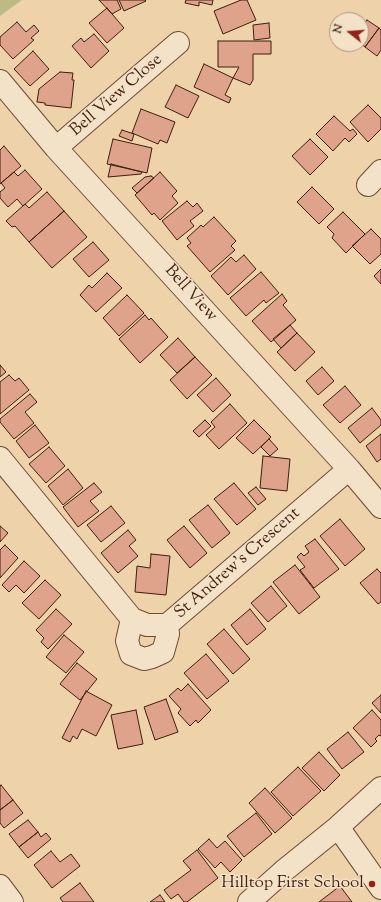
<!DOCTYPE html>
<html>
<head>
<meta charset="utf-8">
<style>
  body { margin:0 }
  #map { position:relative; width:381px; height:902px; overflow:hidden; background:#eed2aa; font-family:"Sorts Mill Goudy",serif }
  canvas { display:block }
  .north { position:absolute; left:329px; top:12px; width:40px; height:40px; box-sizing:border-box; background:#f4e2c8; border:1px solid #ac947d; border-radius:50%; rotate:287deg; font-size:11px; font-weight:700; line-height:16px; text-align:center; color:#3f1f0d }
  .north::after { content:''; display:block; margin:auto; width:14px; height:18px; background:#8f2418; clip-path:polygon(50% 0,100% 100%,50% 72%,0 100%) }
</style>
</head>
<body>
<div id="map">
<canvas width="381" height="902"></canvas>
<div class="north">N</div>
</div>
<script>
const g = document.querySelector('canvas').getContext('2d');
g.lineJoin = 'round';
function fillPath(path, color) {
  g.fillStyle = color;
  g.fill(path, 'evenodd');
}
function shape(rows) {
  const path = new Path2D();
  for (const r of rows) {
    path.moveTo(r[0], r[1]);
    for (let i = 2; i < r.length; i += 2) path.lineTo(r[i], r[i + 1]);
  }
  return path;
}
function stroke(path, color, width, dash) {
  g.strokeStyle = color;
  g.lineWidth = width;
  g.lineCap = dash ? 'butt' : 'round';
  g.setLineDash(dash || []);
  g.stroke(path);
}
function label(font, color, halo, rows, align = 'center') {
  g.font = font + ' "Sorts Mill Goudy",serif';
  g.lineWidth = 3;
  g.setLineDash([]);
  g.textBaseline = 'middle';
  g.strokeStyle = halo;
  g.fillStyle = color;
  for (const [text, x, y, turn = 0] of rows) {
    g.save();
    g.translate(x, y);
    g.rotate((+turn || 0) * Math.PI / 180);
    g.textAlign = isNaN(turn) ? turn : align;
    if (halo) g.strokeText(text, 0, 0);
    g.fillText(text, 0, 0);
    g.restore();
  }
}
const green = shape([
  [0,0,22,0,0,16]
]);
const building = shape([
  [99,0,117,0,121,9,112,14,99,0],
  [119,0,145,0,146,1,124,11,119,0],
  [186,0,213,0,212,5,199,2,199,6,185,3,186,0],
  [241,0,247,0,256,20,223,34,214,11,241,0],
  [107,8,124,28,107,43,89,23,107,8],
  [367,20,379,28,365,47,361,44,361,28,367,20],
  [17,22,26,32,34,25,39,31,31,38,34,40,13,59,0,45,0,37,17,22],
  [269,23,270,38,254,40,253,25,269,23],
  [379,28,381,30,381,50,377,56,365,47,379,28],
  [94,34,109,51,91,68,72,46,81,38,84,42,94,34],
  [218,41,271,41,271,54,253,54,253,80,250,85,233,78,239,67,218,67,218,41],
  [33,51,49,69,30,86,14,69,33,51],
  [204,64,233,78,225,95,231,98,229,103,194,87,204,64],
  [60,72,73,73,72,80,74,80,71,108,45,105,45,103,37,102,39,89,60,72],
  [176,85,199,96,188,118,165,107,176,85],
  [368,105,381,118,381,129,368,142,350,122,368,105],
  [141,109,175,122,167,143,160,140,158,144,132,133,141,109],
  [334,116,350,131,353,129,357,134,349,142,345,138,333,151,316,134,334,116],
  [122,130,134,134,132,141,119,136,122,130],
  [113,139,152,148,147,173,107,164,113,139],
  [310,139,328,157,310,175,292,156,310,139],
  [4,146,21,166,0,184,0,150,4,146],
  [111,164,142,172,141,174,108,177,111,164],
  [25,170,42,189,23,206,17,199,8,207,0,198,0,192,5,188,1,183,14,172,18,176,25,170],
  [160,172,177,191,172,196,178,203,160,220,154,213,152,215,135,195,160,172],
  [151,176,154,178,137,193,132,188,145,177,151,176],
  [312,187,334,209,319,224,297,202,312,187],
  [47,192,64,211,29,242,15,226,12,227,6,221,25,204,29,208,47,192],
  [187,201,193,207,197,203,203,211,190,221,194,226,177,240,162,221,187,201],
  [64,211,87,237,52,268,29,242,64,211],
  [343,212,365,234,346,253,332,238,334,234,327,227,343,212],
  [214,217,236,241,231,246,235,250,210,272,187,246,191,243,187,238,201,225,203,227,214,217],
  [371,229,381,239,381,254,370,264,352,246,371,229],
  [93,242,109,260,89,277,73,259,93,242],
  [244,255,256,269,228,295,211,276,231,257,236,262,244,255],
  [381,269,381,284,374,276,381,269],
  [261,272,279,293,266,303,264,300,246,316,230,298,261,272],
  [107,273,122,288,96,312,80,295,89,285,92,288,107,273],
  [282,294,287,301,283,305,296,320,271,342,252,321,282,294],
  [127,295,144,313,119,336,103,318,127,295],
  [145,315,149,320,151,318,168,337,140,363,119,339,145,315],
  [290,325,297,333,281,348,273,339,290,325],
  [297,333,315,352,295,371,277,352,297,333],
  [178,338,195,357,177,373,160,355,178,338],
  [195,357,212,375,187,399,170,380,195,357],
  [0,365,6,372,0,377,0,365],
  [322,367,334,381,318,395,306,381,322,367],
  [9,375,15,381,19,378,29,390,0,414,0,382,9,375],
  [216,378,231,395,213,412,197,395,216,378],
  [345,386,361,405,340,423,323,405,345,386],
  [30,394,37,402,25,412,34,423,14,439,0,422,0,419,30,394],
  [230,404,247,423,219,449,206,435,215,427,211,422,230,404],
  [372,408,381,420,381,425,360,443,348,428,372,408],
  [205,420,211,426,199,437,193,431,205,420],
  [254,420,271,437,253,454,236,438,254,420],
  [35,425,49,443,29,458,16,441,35,425],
  [381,434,381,459,377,462,366,446,381,434],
  [269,439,278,449,270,456,261,447,269,439],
  [49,447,65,466,46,483,29,464,49,447],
  [263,456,290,459,287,491,260,488,263,456],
  [68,469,83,488,63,505,48,486,68,469],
  [94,483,102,492,90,501,99,511,78,527,63,507,94,483],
  [234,483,256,509,237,525,214,499,234,483],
  [256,487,266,499,258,505,248,493,256,487],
  [208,505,230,533,212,548,189,520,208,505],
  [111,506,125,523,101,542,87,525,111,506],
  [340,519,365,549,345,566,320,536,340,519],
  [0,526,8,533,0,542,0,526],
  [184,526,207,553,190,568,167,540,184,526],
  [128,530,136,540,129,546,138,556,118,573,101,553,128,530],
  [315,539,339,569,314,588,300,570,305,567,297,557,301,553,304,556,309,552,305,546,315,539],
  [5,545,18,558,0,578,0,550,5,545],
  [151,554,170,556,166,595,135,592,137,566,150,568,151,554],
  [24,561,40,576,24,593,16,585,9,592,2,585,24,561],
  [295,565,320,597,299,614,273,582,295,565],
  [377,569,381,573,381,602,378,604,360,583,377,569],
  [45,580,61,595,39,619,22,603,45,580],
  [271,586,287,606,268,622,251,603,271,586],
  [56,609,72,624,48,649,41,642,44,638,36,630,56,609],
  [250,609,266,629,247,645,231,625,250,609],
  [224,629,250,659,233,674,207,644,224,629],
  [64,635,84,652,66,673,46,657,64,635],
  [206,654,229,681,207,699,184,673,206,654],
  [77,663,97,679,80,700,60,684,77,663],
  [188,684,211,710,198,723,196,720,190,726,178,713,181,709,169,696,178,688,181,691,188,684],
  [86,691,112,705,96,736,82,729,77,739,73,736,70,742,62,738,86,691],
  [381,695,381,713,372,703,381,695],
  [166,699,178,732,155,740,144,707,166,699],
  [136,710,143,744,118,749,111,715,136,710],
  [372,710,381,720,381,736,379,735,375,739,377,741,371,747,353,728,372,710],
  [348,732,364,752,342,769,327,749,348,732],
  [319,752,340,775,324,791,302,768,319,752],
  [298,767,321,791,293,816,271,792,298,767],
  [1,785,13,800,0,810,0,786,1,785],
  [265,788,292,818,275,833,249,803,265,788],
  [13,800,23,813,4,828,0,823,0,810,13,800],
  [256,813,272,834,244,857,227,836,256,813],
  [28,820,38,832,19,847,9,834,28,820],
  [38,832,41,837,46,833,51,839,28,858,19,847,38,832],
  [209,839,217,848,225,841,242,860,230,872,221,862,215,868,198,849,209,839],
  [197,850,218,878,187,902,184,902,178,894,171,899,164,890,191,870,183,861,197,850],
  [51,851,60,862,71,854,80,866,52,888,34,865,51,851],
  [80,883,94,902,63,902,60,898,80,883],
  [340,886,352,902,319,902,340,886],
  [160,895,165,902,150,902,160,895]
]);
const minor = shape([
  [0,81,56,148,349,469,381,507],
  [56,148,178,43],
  [368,185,381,171],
  [0,458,132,619,147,625,167,625,349,469],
  [132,619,127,641,131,654,144,659,152,657,163,652,168,634,167,625],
  [338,827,381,888],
  [0,886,12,902],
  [249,902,286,869,338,827,381,788]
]);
const markers = [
  [372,884,4,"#8f2418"]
];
const streetNames = [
  ["Bell View Close",117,96,-41],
  ["Bell View",190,294,48],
  ["St Andrew's Crescent",238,564,-41]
];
const poiNames = [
  ["Hilltop First School",364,884]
];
fillPath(green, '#bcbb86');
fillPath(building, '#dfa28b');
stroke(building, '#3f1f0d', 1);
stroke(minor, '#6b4c34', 24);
stroke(minor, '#f4e2c8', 22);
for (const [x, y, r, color] of markers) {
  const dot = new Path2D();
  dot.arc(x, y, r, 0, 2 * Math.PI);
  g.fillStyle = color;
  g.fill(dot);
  stroke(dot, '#f4e2c8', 1.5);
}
label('17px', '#3f1f0d', '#f4e2c8', streetNames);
label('17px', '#3f1f0d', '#f4e2c8', poiNames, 'right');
</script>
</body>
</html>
